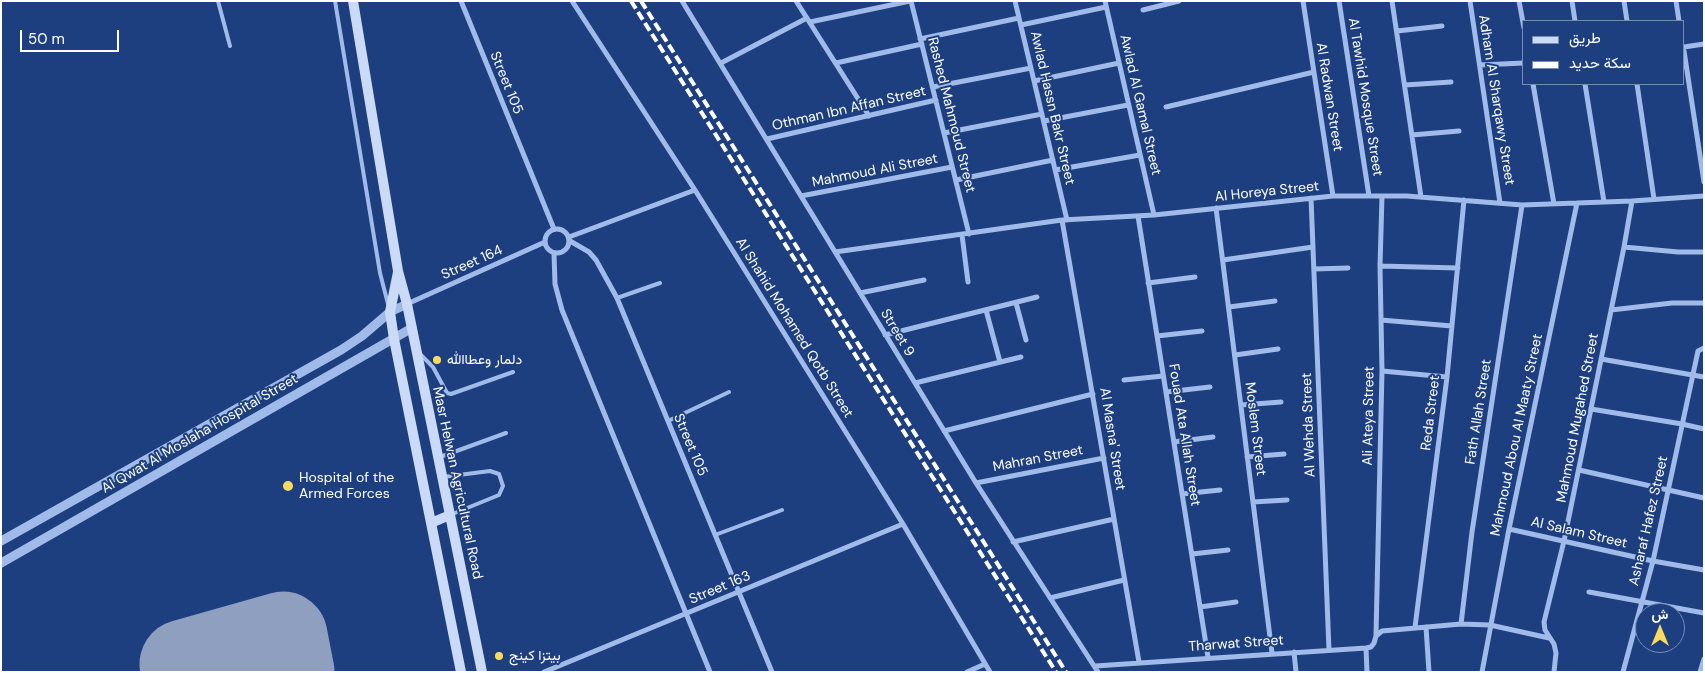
<!DOCTYPE html>
<html>
<head>
<meta charset="utf-8">
<style>
  body { margin:0 }
  #map { position:relative; width:1705px; height:673px; overflow:hidden; background:#1d3f80; font-family:"DM Sans",Vazirmatn,sans-serif }
  canvas { display:block }
  .frame { position:absolute; inset:0; border:2px solid #fff; pointer-events:none }
  .legend { position:absolute; left:1522px; top:20px; width:162px; height:65px; box-sizing:border-box; background:#1d3f80; border:1px solid #778cb3; margin:0; padding:6px 9px; list-style:none; font-size:15px; color:#fff }
  .legend li { display:flex; align-items:center; gap:10px; height:25px }
  .legend b { width:25px; border:1px solid #778cb3 }
  .north { position:absolute; left:1635px; top:603px; width:50px; height:50px; box-sizing:border-box; background:#1d3f80; border:1px solid #778cb3; border-radius:50%; rotate:0deg; font-size:14px; font-weight:700; line-height:20px; text-align:center; color:#fff }
  .north::after { content:''; display:block; margin:auto; width:18px; height:22px; background:#f9da5e; clip-path:polygon(50% 0,100% 100%,50% 72%,0 100%) }
  .scale { position:absolute; left:20px; top:30px; width:99px; height:22px; box-sizing:border-box; border:2px solid #fff; border-top:0; padding-left:6px; font-size:15px; line-height:18px; white-space:nowrap; color:#fff; -webkit-text-stroke:4px #1d3f80; paint-order:stroke }
</style>
</head>
<body>
<div id="map">
<canvas width="1705" height="673"></canvas>
<div class="frame"></div>
<ul class="legend">
<li><b style="height:6px;background:#cbdaf7"></b>طريق</li>
<li><b style="height:6px;background:#fff"></b>سكة حديد</li>
</ul>
<div class="north">ش</div>
<div class="scale">50 m</div>
</div>
<script>
const g = document.querySelector('canvas').getContext('2d');
g.lineJoin = 'round';
function shape(rows) {
  const path = new Path2D();
  for (const r of rows) {
    if (r.length === 3) {
      path.moveTo(r[0] + r[2], r[1]);
      path.arc(r[0], r[1], r[2], 0, 2 * Math.PI);
      continue;
    }
    path.moveTo(r[0], r[1]);
    for (let i = 2; i < r.length; i += 2) path.lineTo(r[i], r[i + 1]);
  }
  return path;
}
function stroke(path, color, width, dash) {
  g.strokeStyle = color;
  g.lineWidth = width;
  g.lineCap = dash ? 'butt' : 'round';
  g.setLineDash(dash || []);
  g.stroke(path);
}
function label(font, color, halo, rows, align = 'center') {
  g.font = font + ' "DM Sans",Vazirmatn,sans-serif';
  g.lineWidth = 4;
  g.setLineDash([]);
  g.textBaseline = 'middle';
  g.strokeStyle = halo;
  g.fillStyle = color;
  for (const [text, x, y, turn = 0] of rows) {
    g.save();
    g.translate(x, y);
    g.rotate((+turn || 0) * Math.PI / 180);
    g.textAlign = isNaN(turn) ? turn : align;
    if (halo) g.strokeText(text, 0, 0);
    g.fillText(text, 0, 0);
    g.restore();
  }
}
const runway = shape([
  [185,672,184,664,283,636,290,672]
]);
const service = shape([
  [218,1,230,46],
  [335,1,380,273,388,304],
  [617,298,660,283],
  [420,354,433,367,447,393,451,394,513,372],
  [668,421,729,392],
  [440,457,506,433],
  [443,477,490,471,499,474,503,486,499,495,450,515],
  [715,535,782,510]
]);
const minor = shape([
  [461,1,554,229],
  [572,1,695,190,903,524,990,672],
  [682,1,976,483,1098,672],
  [796,1,869,116],
  [911,1,969,234],
  [1015,1,1067,220],
  [1105,1,1154,215],
  [1303,1,1333,196],
  [1339,1,1369,196],
  [1392,1,1421,197],
  [1470,1,1500,203],
  [1519,1,1524,28],
  [1572,1,1575,21],
  [1624,1,1627,21],
  [1676,1,1679,21],
  [1143,10,1179,1],
  [810,22,910,1],
  [1021,25,1106,7],
  [1397,31,1442,26],
  [920,39,1019,18],
  [1684,47,1704,44],
  [1684,51,1704,182],
  [721,63,807,18],
  [836,63,922,44],
  [1480,65,1524,63],
  [1034,81,1119,63],
  [1533,84,1554,204],
  [1585,84,1604,202],
  [1637,84,1654,199],
  [1405,85,1451,82],
  [933,87,1031,68],
  [1166,107,1314,72],
  [1044,121,1128,105],
  [944,133,1042,114],
  [1412,135,1459,131],
  [767,139,936,100],
  [1055,170,1140,155],
  [956,180,1053,160],
  [801,196,952,167],
  [1311,198,1329,650],
  [1216,208,1272,653],
  [1138,216,1208,657],
  [1062,220,1139,662],
  [557,241,12],
  [962,235,968,282],
  [569,237,695,190],
  [570,241,589,252,596,260,617,298,772,672],
  [1624,247,1678,252,1704,252],
  [835,252,1062,220,1154,215,1333,196,1407,196,1522,205,1632,201,1704,196],
  [554,253,555,284,562,310,710,672],
  [1223,260,1313,247],
  [1380,266,1458,268],
  [1314,269,1348,268],
  [1148,283,1195,277],
  [860,293,924,280],
  [1016,303,1026,340],
  [407,304,545,242],
  [1229,307,1275,301],
  [986,310,1000,362],
  [1611,310,1672,303,1704,303],
  [1381,320,1452,326],
  [885,335,1037,297],
  [1157,336,1202,331],
  [1235,355,1278,349],
  [1601,359,1704,377],
  [1382,371,1447,377],
  [1124,380,1163,376],
  [915,383,1021,357],
  [1166,392,1210,387],
  [1241,405,1281,402],
  [1591,409,1682,424,1704,429],
  [944,431,1093,394],
  [1174,442,1213,437],
  [1247,457,1284,454],
  [1579,470,1704,498],
  [976,483,1104,458],
  [1182,494,1220,490],
  [1253,502,1287,500],
  [1509,529,1653,561,1704,570],
  [1013,542,1114,519],
  [1192,554,1228,550],
  [1589,592,1704,613],
  [1050,598,1124,580],
  [1200,607,1236,602],
  [1461,624,1472,532,1522,205],
  [1415,627,1447,377,1464,200],
  [1426,627,1429,672],
  [1376,635,1382,371,1380,266,1382,196],
  [1366,648,1367,672],
  [1294,652,1296,672],
  [1095,666,1366,648,1371,647,1374,643,1376,636,1382,631,1461,624,1490,625,1549,638],
  [544,672,903,524],
  [967,672,985,664],
  [1482,672,1509,529,1577,203],
  [1554,672,1556,653,1554,644,1545,630,1544,622,1564,541,1624,247,1632,201],
  [1623,672,1653,561,1698,351,1704,348],
  [1700,672,1704,659]
]);
const tertiary = shape([
  [1,541,341,350,362,336,390,312,407,304],
  [1,563,412,328]
]);
const secondary = shape([
  [353,1,398,271,407,304,482,672],
  [398,272,390,312,394,339,461,672],
  [431,523,450,515]
]);
const rail = shape([
  [631,1,1056,672],
  [641,1,1066,672]
]);
const markers = [
  [437,360,5,"#f9da5e"],
  [288,486,6,"#f9da5e"],
  [499,656,5,"#f9da5e"]
];
const streetNames = [
  ["Street 105",506,83,68],
  ["Al Radwan Street",1329,97,81],
  ["Al Tawhid Mosque Street",1365,97,81],
  ["Adham Al Sharqawy Street",1496,100,81],
  ["Awlad Al Gamal Street",1140,105,77],
  ["Awlad Hassn Bakr Street",1052,108,77],
  ["Othman Ibn Affan Street",849,109,-13],
  ["Rashed Mahmoud Street",951,115,76],
  ["Mahmoud Ali Street",875,171,-11],
  ["Al Horeya Street",1267,192,-6],
  ["Street 164",472,263,-24],
  ["Al Shahid Mohamed Qotb Street",794,328,58],
  ["Street 9",897,333,59],
  ["Fath Allah Street",1479,412,-81],
  ["Reda Street",1431,413,-83],
  ["Ali Ateya Street",1369,416,-89],
  ["Mahmoud Mugahed Street",1578,418,-79],
  ["Al Wehda Street",1309,425,-92],
  ["Moslem Street",1255,429,83],
  ["Al Qwat Al Moslaha Hospital Street",200,434,-30],
  ["Fouad Ata Allah Street",1184,435,81],
  ["Mahmoud Abou Al Maaty Street",1517,435,-78],
  ["Al Masna' Street",1112,439,81],
  ["Street 105",690,445,67],
  ["Mahran Street",1038,459,-11],
  ["Masr Helwan Agricultural Road",457,483,78],
  ["Asharaf Hafez Street",1649,521,-77],
  ["Al Salam Street",1579,533,13],
  ["Street 163",720,588,-23],
  ["Tharwat Street",1236,644,-4]
];
const poiNames = [
  ["دلمار وعطاالله",447,360],
  ["Hospital of the",299,478],
  ["Armed Forces",299,494],
  ["بيتزا كينج",509,656]
];
stroke(runway, '#8e9fc0', 89);
stroke(service, '#a0bbe9', 4);
stroke(minor, '#a0bbe9', 5);
stroke(tertiary, '#a0bbe9', 9);
stroke(secondary, '#cbdaf7', 10);
stroke(rail, '#fff', 4, [9, 4]);
for (const [x, y, r, color] of markers) {
  const dot = new Path2D();
  dot.arc(x, y, r, 0, 2 * Math.PI);
  g.fillStyle = color;
  g.fill(dot);
  stroke(dot, '#1d3f80', 2);
}
label('14px', '#fff', '#1d3f80', streetNames);
label('14px', '#fff', '#1d3f80', poiNames, 'left');
</script>
</body>
</html>
